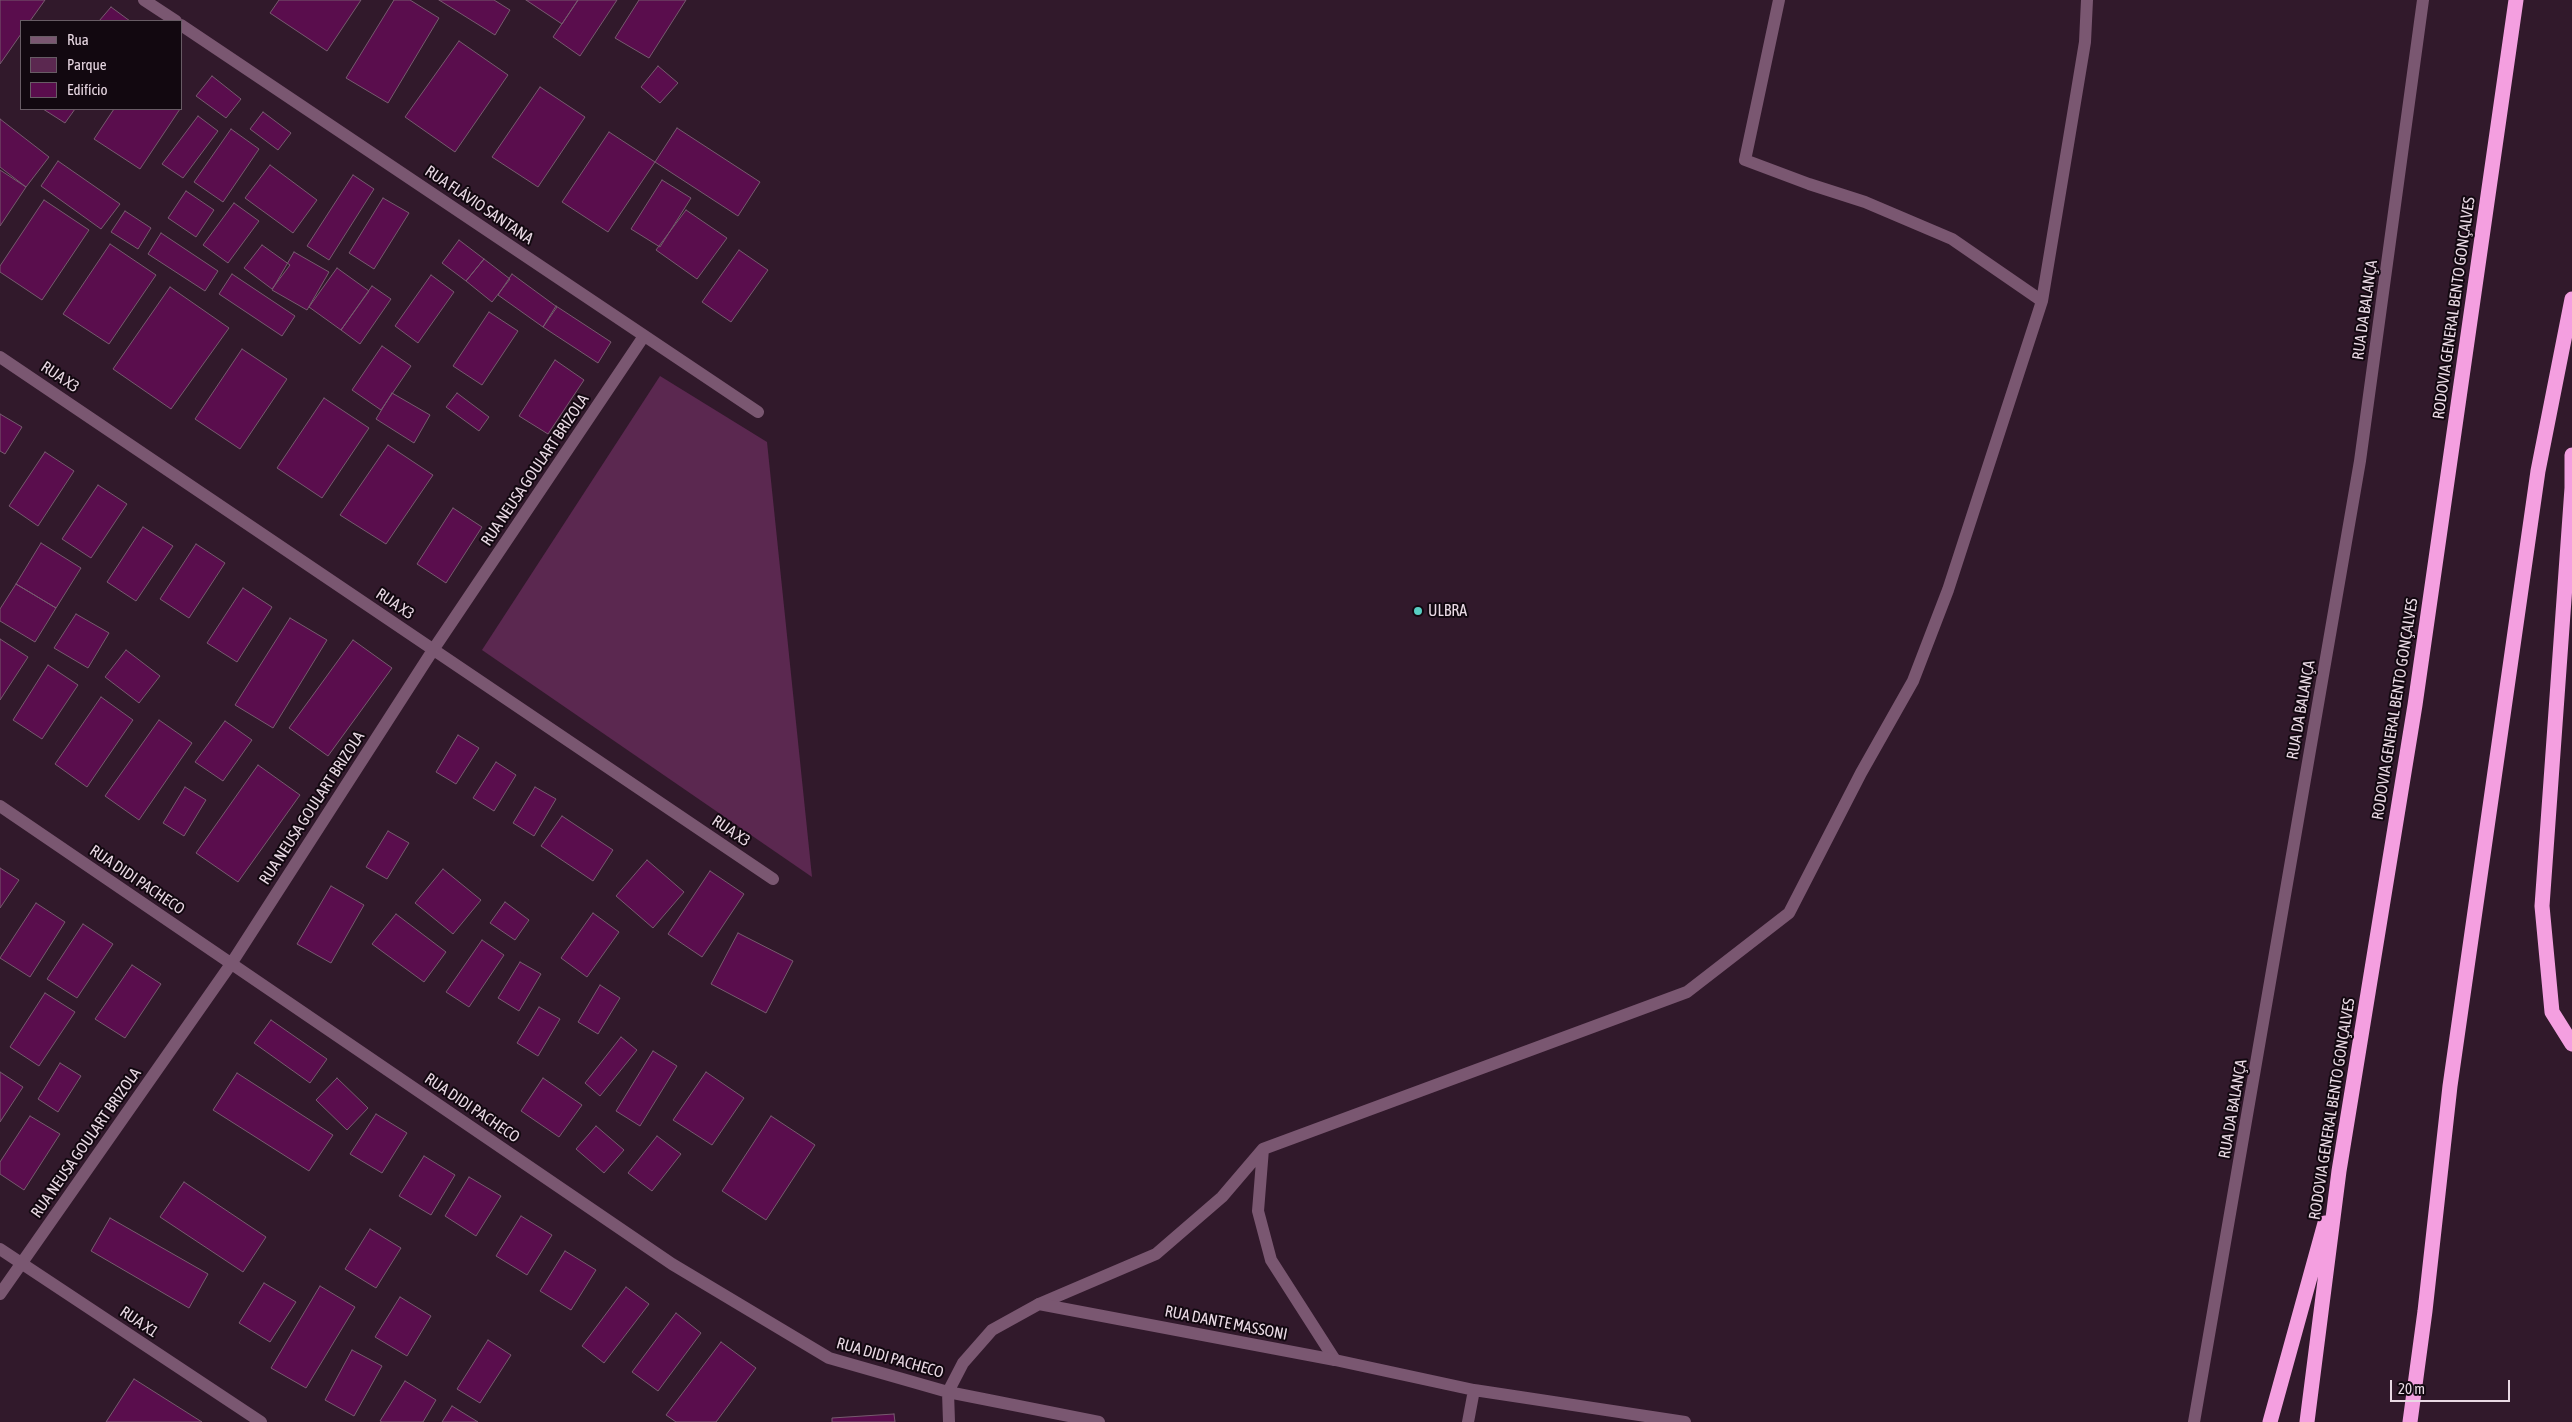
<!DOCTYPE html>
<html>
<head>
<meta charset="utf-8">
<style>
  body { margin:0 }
  #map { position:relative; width:2572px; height:1422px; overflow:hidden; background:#31192b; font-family:"Asap Condensed",sans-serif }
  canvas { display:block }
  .legend { position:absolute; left:20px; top:20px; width:162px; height:90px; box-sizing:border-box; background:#120810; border:1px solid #685c65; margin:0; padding:6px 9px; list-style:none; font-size:15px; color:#e9d9e4 }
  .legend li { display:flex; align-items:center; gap:10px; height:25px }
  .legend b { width:25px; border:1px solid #685c65 }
  .scale { position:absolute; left:2390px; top:1380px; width:120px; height:22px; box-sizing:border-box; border:2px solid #e9d9e4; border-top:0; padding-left:6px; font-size:15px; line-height:18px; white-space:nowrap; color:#e9d9e4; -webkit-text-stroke:4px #120810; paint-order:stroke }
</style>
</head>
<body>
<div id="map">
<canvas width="2572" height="1422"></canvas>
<ul class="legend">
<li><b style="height:6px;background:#7a5771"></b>Rua</li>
<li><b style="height:14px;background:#5b2850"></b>Parque</li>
<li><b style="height:14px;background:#5a0d4d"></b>Edifício</li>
</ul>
<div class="scale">20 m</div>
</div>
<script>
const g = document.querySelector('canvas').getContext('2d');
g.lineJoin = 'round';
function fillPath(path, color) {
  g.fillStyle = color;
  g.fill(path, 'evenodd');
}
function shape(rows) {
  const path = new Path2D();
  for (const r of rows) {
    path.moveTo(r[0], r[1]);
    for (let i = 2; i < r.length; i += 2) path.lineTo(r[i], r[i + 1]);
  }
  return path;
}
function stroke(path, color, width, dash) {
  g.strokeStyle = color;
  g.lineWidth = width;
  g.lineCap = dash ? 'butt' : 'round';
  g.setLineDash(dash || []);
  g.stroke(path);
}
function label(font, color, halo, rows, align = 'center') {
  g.font = font + ' "Asap Condensed",sans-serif';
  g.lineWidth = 4;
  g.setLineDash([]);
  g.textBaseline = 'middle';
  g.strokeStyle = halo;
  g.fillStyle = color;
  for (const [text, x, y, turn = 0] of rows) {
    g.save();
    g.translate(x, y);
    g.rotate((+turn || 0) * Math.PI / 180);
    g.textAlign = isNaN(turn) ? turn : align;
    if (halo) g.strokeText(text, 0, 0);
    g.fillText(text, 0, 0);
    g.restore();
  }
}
const green = shape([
  [660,376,767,442,812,877,482,650]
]);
const building = shape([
  [0,0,45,0,30,21,21,21,21,34,0,64,0,0],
  [279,0,361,0,327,51,270,13,279,0],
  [394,0,410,0,439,18,388,103,346,78,394,0],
  [439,0,494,0,510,10,495,35,439,0],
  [526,0,578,0,562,24,526,0],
  [578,0,617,0,580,56,553,37,578,0],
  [639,0,686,0,649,58,615,38,639,0],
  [111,7,130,21,99,21,111,7],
  [459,41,508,75,455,152,405,117,459,41],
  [658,66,678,83,660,103,641,87,658,66],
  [212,76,241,99,226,118,196,96,212,76],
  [540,87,585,117,538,187,492,157,540,87],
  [43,109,75,109,65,123,43,109],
  [114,109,180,109,140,169,94,139,114,109],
  [263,112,291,133,278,150,250,129,263,112],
  [198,116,218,131,183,178,162,164,198,116],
  [0,119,49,157,26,187,0,167,0,119],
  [677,128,760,182,738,216,655,162,677,128],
  [231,129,259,149,223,202,194,182,231,129],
  [609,132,655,162,608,232,562,202,609,132],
  [58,161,120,204,101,229,41,186,58,161],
  [270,165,317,200,293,233,245,198,270,165],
  [0,170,26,187,0,226,0,170],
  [353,175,374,189,329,260,307,246,353,175],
  [662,180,691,198,660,247,631,229,662,180],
  [186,191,214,210,196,237,168,218,186,191],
  [383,198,409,213,374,269,349,253,383,198],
  [44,200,89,230,42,300,0,272,0,266,44,200],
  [234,203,259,221,228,263,203,245,234,203],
  [686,210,727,238,697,279,656,250,686,210],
  [125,211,151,228,138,249,111,232,125,211],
  [161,233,218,271,205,291,148,254,161,233],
  [459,240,484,259,466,281,442,263,459,240],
  [110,244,156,275,109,344,63,314,110,244],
  [262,245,290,265,272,289,244,268,262,245],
  [739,250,768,270,731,322,702,302,739,250],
  [294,252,329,272,307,310,272,290,294,252],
  [484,259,510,279,492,302,466,281,484,259],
  [337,268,369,291,341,330,309,307,337,268],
  [232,274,295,316,282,336,219,294,232,274],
  [512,274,557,307,543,327,498,295,512,274],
  [431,275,454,292,418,343,395,326,431,275],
  [372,286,391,299,360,344,341,330,372,286],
  [170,287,229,328,171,409,113,369,170,287],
  [556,306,611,342,598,363,543,327,556,306],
  [489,312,518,331,482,385,453,366,489,312],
  [382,346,411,366,381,410,352,390,382,346],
  [242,349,287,379,240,449,195,419,242,349],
  [555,360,584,380,548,434,519,416,555,360],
  [392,393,430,415,414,443,376,419,392,393],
  [457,393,489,417,479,431,446,407,457,393],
  [324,398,369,428,322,498,277,468,324,398],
  [0,414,22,427,5,454,0,451,0,414],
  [388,445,433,475,386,544,340,515,388,445],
  [45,452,74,471,38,526,9,506,45,452],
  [98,485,127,504,91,558,62,539,98,485],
  [453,508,482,527,446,583,417,564,453,508],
  [143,527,173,546,136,601,107,582,143,527],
  [41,543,81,568,56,608,16,584,41,543],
  [196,544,225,563,189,618,160,599,196,544],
  [16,584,56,608,35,642,0,621,0,609,16,584],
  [243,588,272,607,237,662,207,643,243,588],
  [76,614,109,633,88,668,54,648,76,614],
  [290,618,327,640,273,728,235,705,290,618],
  [0,639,28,657,0,700,0,639],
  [353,640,392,668,328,756,289,728,353,640],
  [126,650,160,676,139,703,105,677,126,650],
  [48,665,78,685,42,739,13,720,48,665],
  [101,697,133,720,87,787,55,764,101,697],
  [159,720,192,743,139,820,105,796,159,720],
  [225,721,252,740,223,781,195,762,225,721],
  [458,735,479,748,456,784,436,772,458,735],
  [496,762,516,775,494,811,473,798,496,762],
  [258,765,300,795,238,882,196,853,258,765],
  [185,787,206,800,184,836,163,823,185,787],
  [535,787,556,799,534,836,513,823,535,787],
  [562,816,613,850,593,881,541,846,562,816],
  [388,831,409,843,387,879,366,867,388,831],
  [647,860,684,892,653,928,616,896,647,860],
  [0,868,19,880,0,908,0,868],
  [443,869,481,900,453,934,415,903,443,869],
  [710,871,744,894,702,957,668,934,710,871],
  [331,886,364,905,331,963,297,944,331,886],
  [505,902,529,920,515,940,490,923,505,902],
  [36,903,65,922,30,977,0,958,36,903],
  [593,913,619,932,587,977,561,958,593,913],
  [396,914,446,952,424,982,372,944,396,914],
  [83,924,113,944,77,998,47,979,83,924],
  [738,933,793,961,766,1013,711,984,738,933],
  [482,940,504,955,469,1007,446,992,482,940],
  [520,962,541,974,519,1011,498,998,520,962],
  [132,965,161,984,125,1038,95,1019,132,965],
  [600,985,620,998,598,1034,578,1022,600,985],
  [45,993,75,1012,39,1066,10,1047,45,993],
  [539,1007,560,1019,538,1056,517,1043,539,1007],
  [271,1020,327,1059,310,1083,254,1043,271,1020],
  [621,1037,637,1050,600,1096,585,1083,621,1037],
  [653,1051,677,1066,640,1126,616,1111,653,1051],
  [60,1063,81,1076,58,1112,38,1099,60,1063],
  [0,1072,23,1087,0,1122,0,1072],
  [706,1072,744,1098,712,1145,673,1120,706,1072],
  [237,1073,333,1135,309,1171,213,1110,237,1073],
  [337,1078,368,1108,347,1130,316,1100,337,1078],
  [543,1078,582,1105,559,1137,521,1111,543,1078],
  [376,1114,407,1133,382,1173,350,1154,376,1114],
  [30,1116,60,1134,24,1190,0,1174,0,1162,30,1116],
  [771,1116,815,1145,766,1220,722,1191,771,1116],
  [596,1126,624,1150,604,1173,576,1149,596,1126],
  [657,1136,681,1154,652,1191,628,1173,657,1136],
  [424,1156,455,1175,431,1215,399,1196,424,1156],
  [469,1177,501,1196,476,1236,445,1216,469,1177],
  [184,1182,266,1237,243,1272,160,1217,184,1182],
  [521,1216,552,1235,527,1275,496,1256,521,1216],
  [110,1218,208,1274,189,1308,91,1251,110,1218],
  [370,1229,401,1248,376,1288,345,1269,370,1229],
  [565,1251,596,1270,571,1310,540,1291,565,1251],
  [264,1283,296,1302,270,1342,239,1323,264,1283],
  [320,1286,355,1307,306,1388,271,1368,320,1286],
  [626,1287,649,1304,604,1363,582,1346,626,1287],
  [400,1297,431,1316,407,1356,375,1337,400,1297],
  [676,1313,701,1333,658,1391,632,1372,676,1313],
  [488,1340,511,1355,480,1403,457,1389,488,1340],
  [721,1342,756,1368,716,1422,676,1422,666,1415,721,1342],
  [352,1350,382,1366,354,1416,325,1400,352,1350],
  [134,1379,202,1422,106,1422,134,1379],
  [405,1381,436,1400,423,1422,382,1422,380,1421,405,1381],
  [452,1406,478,1422,442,1422,452,1406],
  [894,1414,895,1422,832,1422,832,1418,894,1414]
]);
const lane = shape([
  [1779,0,1745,160,1809,184,1865,202,1952,239,2042,301],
  [1263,1149,1258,1211,1271,1260,1335,1360],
  [1039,1304,1156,1254,1222,1197,1263,1149,1687,992,1789,913,1861,773,1913,681,1948,590,2042,301,2085,42,2087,0]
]);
const street = shape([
  [144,0,176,21],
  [181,25,758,412],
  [0,357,773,879],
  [0,806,672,1264,829,1358,948,1392,1099,1422],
  [0,1249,261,1422],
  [0,1294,231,964,433,650,644,336],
  [949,1422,948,1392,963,1363,992,1330,1039,1304,1335,1360,1474,1390,1685,1422],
  [1468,1422,1474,1390],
  [2194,1422,2360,461,2423,0]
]);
const highway = shape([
  [2572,455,2572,488,2542,906,2552,1012,2572,1044],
  [2270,1422,2325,1223],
  [2307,1422,2339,1171,2415,705,2516,0],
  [2410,1422,2425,1311,2450,1086,2538,471,2572,299]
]);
const markers = [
  [1418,611,5,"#57cec2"]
];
const streetNames = [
  ["RUA FLÁVIO SANTANA",479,205,34],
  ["RODOVIA GENERAL BENTO GONÇALVES",2454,308,-82],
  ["RUA DA BALANÇA",2365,310,-82],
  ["RUA X3",60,377,34],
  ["RUA NEUSA GOULART BRIZOLA",535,470,-56],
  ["RUA X3",395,604,34],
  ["RODOVIA GENERAL BENTO GONÇALVES",2395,709,-81],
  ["RUA DA BALANÇA",2301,710,-80],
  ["RUA NEUSA GOULART BRIZOLA",312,808,-57],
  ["RUA X3",731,831,34],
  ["RUA DIDI PACHECO",137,880,34],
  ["RUA DIDI PACHECO",472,1108,34],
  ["RUA DA BALANÇA",2233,1109,-80],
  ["RODOVIA GENERAL BENTO GONÇALVES",2332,1109,-81],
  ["RUA NEUSA GOULART BRIZOLA",86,1143,-55],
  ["RUA X1",139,1322,34],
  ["RUA DANTE MASSONI",1226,1323,11],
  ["RUA DIDI PACHECO",890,1358,16]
];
const poiNames = [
  ["ULBRA",1428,611]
];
fillPath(green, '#5b2850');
fillPath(building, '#5a0d4d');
stroke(building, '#775b6f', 1);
stroke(lane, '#7a5771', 12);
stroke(street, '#7a5771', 12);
stroke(highway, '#f49fe0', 15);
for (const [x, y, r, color] of markers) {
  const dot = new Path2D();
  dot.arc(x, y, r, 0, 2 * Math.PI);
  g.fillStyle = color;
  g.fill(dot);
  stroke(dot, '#120810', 2);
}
label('16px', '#e9d9e4', '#120810', streetNames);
label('16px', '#e9d9e4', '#120810', poiNames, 'left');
</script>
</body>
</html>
